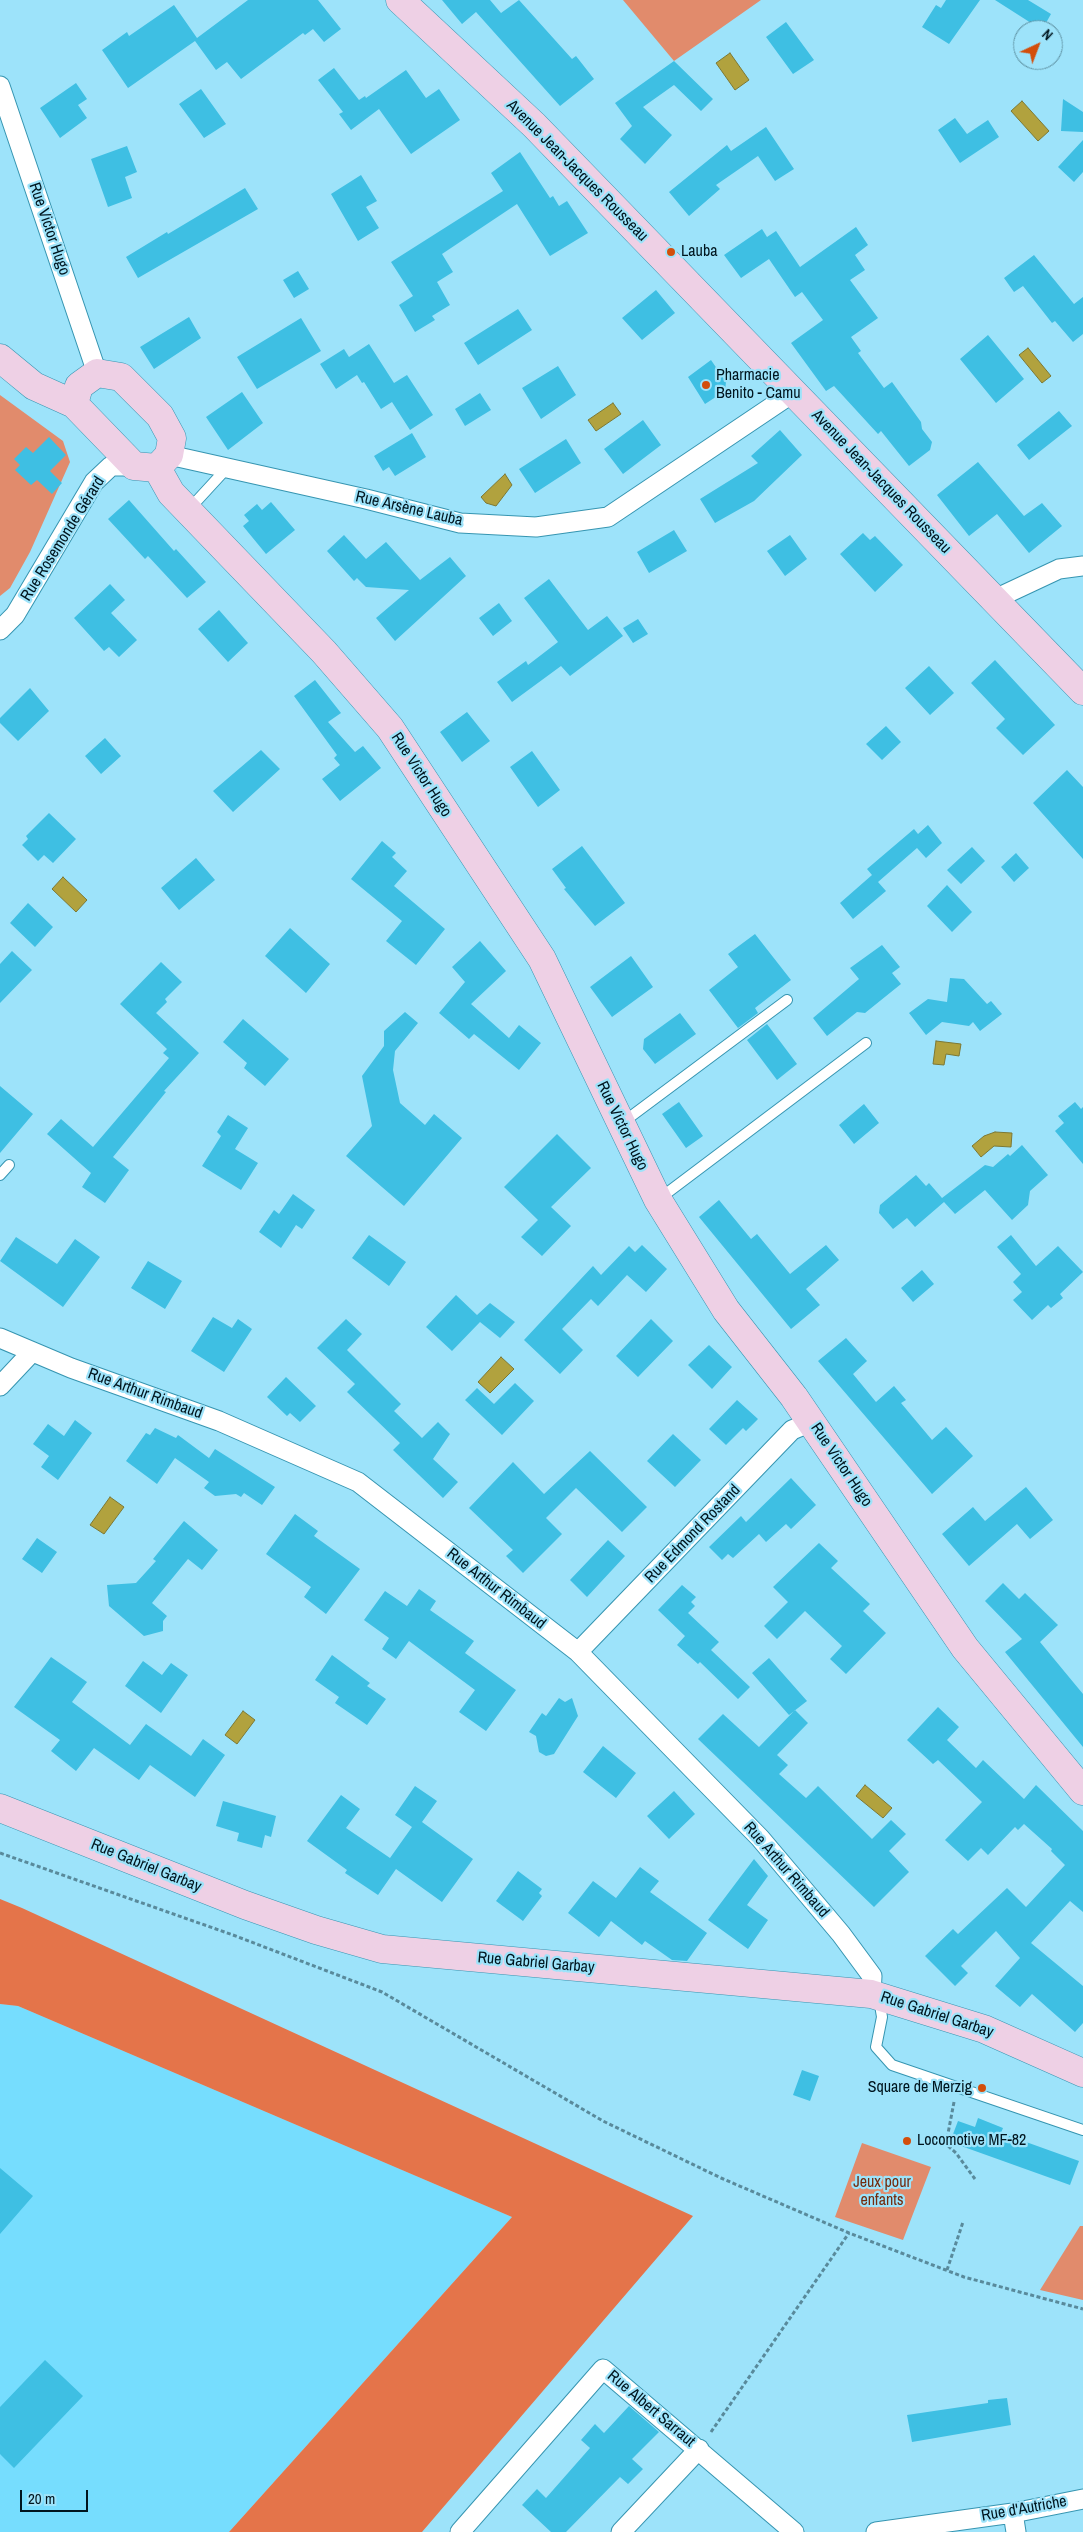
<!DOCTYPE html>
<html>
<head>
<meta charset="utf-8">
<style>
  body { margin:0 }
  #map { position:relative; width:1083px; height:2532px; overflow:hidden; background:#9de3fa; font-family:"Archivo Narrow",sans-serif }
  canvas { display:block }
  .north { position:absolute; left:1013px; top:20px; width:50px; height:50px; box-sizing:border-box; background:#9de3fa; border:1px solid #5e91a2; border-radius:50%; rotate:43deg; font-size:14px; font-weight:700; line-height:20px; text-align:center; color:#00151e }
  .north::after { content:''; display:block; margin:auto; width:18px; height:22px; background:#d34e0b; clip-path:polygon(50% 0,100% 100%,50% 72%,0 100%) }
  .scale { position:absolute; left:20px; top:2490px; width:68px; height:22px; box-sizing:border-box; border:2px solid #00151e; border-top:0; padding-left:6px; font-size:15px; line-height:18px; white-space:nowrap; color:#00151e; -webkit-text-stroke:4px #9de3fa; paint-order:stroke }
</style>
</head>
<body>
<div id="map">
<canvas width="1083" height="2532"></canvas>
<div class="north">N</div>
<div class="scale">20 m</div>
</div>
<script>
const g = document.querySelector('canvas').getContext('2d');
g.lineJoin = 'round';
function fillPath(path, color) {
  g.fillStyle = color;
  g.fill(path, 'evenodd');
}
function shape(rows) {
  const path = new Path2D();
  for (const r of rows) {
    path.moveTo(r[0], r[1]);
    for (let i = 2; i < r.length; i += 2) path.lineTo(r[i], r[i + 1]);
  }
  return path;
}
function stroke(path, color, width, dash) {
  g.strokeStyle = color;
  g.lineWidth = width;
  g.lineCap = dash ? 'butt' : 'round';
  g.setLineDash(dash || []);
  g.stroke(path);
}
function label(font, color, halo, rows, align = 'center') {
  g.font = font + ' "Archivo Narrow",sans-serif';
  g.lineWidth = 4.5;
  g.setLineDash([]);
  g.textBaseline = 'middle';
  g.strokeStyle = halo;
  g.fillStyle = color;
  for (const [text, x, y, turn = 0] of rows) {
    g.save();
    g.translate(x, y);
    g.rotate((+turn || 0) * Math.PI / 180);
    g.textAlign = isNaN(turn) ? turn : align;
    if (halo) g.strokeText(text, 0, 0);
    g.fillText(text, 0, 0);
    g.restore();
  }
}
const built = shape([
  [0,2004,18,2006,512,2217,229,2532,0,2532]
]);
const green = shape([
  [623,0,761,0,674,61],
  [0,395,63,441,70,462,30,552,10,588,0,596],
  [862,2143,931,2167,903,2240,835,2217],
  [1080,2226,1083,2226,1083,2300,1040,2290]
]);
const forest = shape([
  [0,1899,22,1908,693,2216,422,2532,229,2532,512,2217,18,2006,0,2004]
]);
const water = shape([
  [730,53,749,80,735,90,716,63,730,53],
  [1022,101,1049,131,1038,141,1011,111,1022,101],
  [1028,348,1051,376,1042,383,1019,355,1028,348],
  [613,403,621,414,596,431,588,420,613,403],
  [505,474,512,485,496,506,486,503,481,497,505,474],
  [63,877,87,900,76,912,52,889,63,877],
  [936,1041,961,1044,959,1056,946,1054,944,1065,933,1064,936,1041],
  [995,1132,1012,1133,1011,1147,994,1146,981,1157,972,1146,984,1136,995,1132],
  [501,1357,514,1369,490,1393,478,1382,501,1357],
  [110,1497,124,1507,104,1534,90,1525,110,1497],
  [243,1711,255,1720,237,1744,225,1735,243,1711],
  [865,1785,892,1808,883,1818,856,1796,865,1785]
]);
const building = shape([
  [248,0,318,0,341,29,324,42,313,29,305,35,303,33,241,79,227,62,216,70,195,41,128,88,102,50,127,32,129,36,174,5,197,38],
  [442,0,490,0,501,13,519,0,572,59,576,56,594,79,560,106,476,12,462,24],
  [946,0,980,0,949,44,922,27,936,5,941,8],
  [995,0,1028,0,1051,14,1042,30],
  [786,22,814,60,793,74,766,37],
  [674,61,713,99,701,111,674,85,643,107,672,135,645,164,620,139,632,126,615,103],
  [334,68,359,100,365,96,366,98,406,70,426,98,439,89,460,120,411,154,379,109,351,130,339,114,343,112,318,80],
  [76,83,87,99,78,105,87,118,60,138,40,108],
  [201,89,226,124,204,138,179,104],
  [1063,99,1083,112,1083,132,1061,131],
  [955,118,967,134,988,120,999,137,960,163,938,130],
  [766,127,794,169,775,181,758,156,716,185,720,189,689,216,669,192,727,145,731,151],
  [1083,140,1083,172,1074,182,1058,167],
  [127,146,137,172,125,177,132,198,108,207,91,159],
  [520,152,550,198,553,196,559,206,567,201,588,233,550,256,517,204,442,254,453,272,437,282,450,305,432,316,435,320,415,332,399,305,413,296,391,262,503,191,491,173],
  [361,175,377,201,366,207,379,228,358,241,331,194],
  [245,188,258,209,138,278,126,257,167,232,168,234],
  [856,227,868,245,855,255,865,270,850,280,878,318,851,337,861,351,858,353,884,388,892,382,921,422,922,429,932,442,930,450,909,466,881,431,878,434,834,386,826,391,791,343,823,320,802,292,795,297,769,259,741,278,724,255,762,229,767,237,776,231,800,267],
  [1034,255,1074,304,1083,297,1083,334,1073,342,1055,321,1052,323,1023,286,1014,292,1004,278],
  [298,271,309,289,294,298,283,280],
  [656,290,675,313,642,340,622,318],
  [518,309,532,330,478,365,464,343],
  [189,317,201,338,154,369,140,347],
  [301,318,321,351,257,389,237,357],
  [988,335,1024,379,996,403,960,359],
  [369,344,394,383,407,375,433,415,410,430,392,402,381,409,364,382,362,383,357,375,336,389,320,364,344,349,349,357],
  [711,360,726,382,725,391,705,404,688,377],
  [558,366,576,395,541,419,522,388],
  [242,392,263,423,228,450,206,417],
  [480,393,491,410,465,426,455,409],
  [1059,411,1072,426,1029,460,1017,445],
  [643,420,661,445,623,474,604,449],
  [780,430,802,455,754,501,715,523,700,499,758,463,751,456],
  [412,433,426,457,395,476,389,467,383,471,374,456],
  [49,437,66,455,50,471,62,483,52,494,37,480,31,485,15,470,20,465,14,459,26,447,33,453],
  [566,439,581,463,535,493,519,469],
  [978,462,1024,516,1042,503,1062,526,1029,553,997,514,969,536,937,495],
  [129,500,174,551,176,549,206,582,187,598,148,556,145,559,108,519],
  [271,502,295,530,266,554,243,526,249,521,244,515,257,504,262,510],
  [674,530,687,551,649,573,637,552],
  [863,533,870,540,875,536,903,565,875,592,840,554],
  [344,535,366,559,386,542,420,580,450,557,466,576,395,641,376,618,409,590,366,587,357,578,354,581,327,551],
  [790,535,807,559,785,576,767,551],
  [549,579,588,630,607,616,623,636,570,676,561,666,512,702,497,682,526,661,528,665,558,642,524,598],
  [110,584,125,600,111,613,137,640,119,657,109,647,104,651,74,618],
  [499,603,512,621,493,636,479,618],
  [219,610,248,643,228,662,198,629],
  [638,619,648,634,633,643,623,628],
  [995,660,1055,725,1023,755,996,728,1005,719,971,683],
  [929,666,954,693,930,715,905,688],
  [315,680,341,713,328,722,355,752,363,746,381,768,340,801,322,779,340,765,334,758,337,755,294,696],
  [30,688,49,711,18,741,0,723,0,718],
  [467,712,490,741,462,762,440,732],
  [886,726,901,742,882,760,866,744],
  [105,738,121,756,101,774,85,756],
  [261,750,280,769,233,812,213,791],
  [532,751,560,790,538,807,510,767],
  [1067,770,1083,787,1083,859,1033,803],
  [49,813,76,839,53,863,44,855,38,861,22,845,28,839,26,836],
  [928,825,942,843,926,858,917,848,878,882,886,891,853,919,840,903,872,875,867,869,914,829,918,834],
  [382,841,396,853,392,857,407,871,394,886,445,929,416,965,386,941,402,921,351,879],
  [582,846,625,903,595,926,564,889,566,888,552,869],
  [972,847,985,861,961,884,947,870],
  [1016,853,1029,868,1014,882,1001,867],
  [196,858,215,880,179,910,161,888],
  [947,885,972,912,952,932,927,906],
  [28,903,53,927,35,947,10,923],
  [290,928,330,964,306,993,265,956],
  [755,934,791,980,755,1008,758,1013,738,1028,709,990,738,967,728,954],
  [480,941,506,971,471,1004,509,1038,519,1025,541,1043,519,1070,474,1034,469,1039,439,1013,465,982,452,967],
  [882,945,900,967,892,973,901,984,865,1013,857,1012,827,1036,813,1018,859,979,850,968],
  [12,951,32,970,0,1003,0,964],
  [631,956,653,987,612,1017,590,987],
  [161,962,182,982,165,999,167,1002,156,1013,199,1053,164,1091,166,1092,113,1157,129,1170,105,1203,82,1187,91,1173,47,1134,61,1119,93,1147,169,1058,163,1053,167,1049,120,1004],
  [950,978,964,979,987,1004,991,1001,1002,1014,980,1031,973,1022,969,1026,942,1022,926,1035,909,1013,928,999,947,1002],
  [405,1012,418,1023,395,1051,393,1070,400,1103,425,1125,434,1114,462,1138,404,1206,346,1156,372,1126,362,1076,384,1046,384,1031],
  [680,1013,696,1034,655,1064,643,1049,644,1039],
  [243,1019,289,1059,265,1086,244,1068,247,1063,223,1042],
  [767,1024,797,1064,777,1080,747,1040],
  [0,1086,33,1114,0,1153],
  [679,1102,703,1136,686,1148,662,1114],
  [1075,1102,1081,1109,1083,1107,1083,1164,1055,1131,1064,1123,1058,1116],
  [864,1104,879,1123,854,1144,839,1125],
  [228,1115,248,1128,235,1149,258,1163,241,1190,202,1166,221,1136,217,1132],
  [557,1134,591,1168,551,1207,571,1226,542,1256,521,1237,538,1220,504,1187],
  [1022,1145,1048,1175,1030,1191,1028,1205,1012,1220,985,1190,955,1214,944,1202,915,1227,907,1218,893,1229,879,1213,880,1205,916,1175,926,1186,929,1183,942,1198,985,1165,993,1167,1008,1154,1010,1156],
  [293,1194,315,1210,302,1229,296,1225,281,1248,259,1232,274,1210,279,1214],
  [719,1200,751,1239,757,1234,790,1274,826,1245,839,1260,806,1289,820,1305,791,1329,699,1217],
  [369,1235,406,1262,389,1286,352,1258],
  [1011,1235,1036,1266,1058,1246,1083,1272,1060,1294,1063,1298,1051,1308,1048,1305,1032,1320,1013,1300,1022,1292,1013,1282,1021,1274,997,1247],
  [16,1237,57,1264,75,1239,100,1257,63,1307,0,1261],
  [642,1245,667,1269,646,1292,627,1275,598,1306,591,1299,562,1329,583,1350,560,1374,524,1340,593,1266,601,1275,629,1246,635,1252],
  [148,1261,182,1281,165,1309,131,1288],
  [922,1270,934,1284,913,1302,901,1288],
  [456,1295,477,1315,490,1303,515,1322,500,1338,480,1322,452,1351,426,1327],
  [213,1317,232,1328,238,1319,252,1329,224,1372,191,1351],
  [346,1319,362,1334,347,1350,401,1404,394,1411,422,1438,438,1422,450,1434,433,1459,458,1482,443,1498,393,1450,400,1443,347,1392,355,1384,317,1348],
  [651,1319,673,1341,638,1377,616,1356],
  [846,1338,867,1361,853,1374,876,1402,894,1386,906,1400,901,1403,932,1440,946,1427,973,1456,932,1494,818,1361],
  [709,1345,732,1367,712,1389,688,1365],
  [286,1377,316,1406,300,1422,290,1413,287,1416,267,1397],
  [515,1383,534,1401,502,1435,465,1400,477,1388,494,1404],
  [737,1400,758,1419,746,1431,743,1428,726,1445,709,1429],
  [75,1420,92,1433,58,1480,41,1467,49,1456,33,1444,48,1424,64,1436],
  [155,1428,176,1438,178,1435,209,1458,215,1449,275,1487,262,1505,244,1493,241,1497,236,1494,215,1496,204,1488,209,1482,175,1458,157,1484,126,1461,146,1433,150,1435],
  [673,1434,701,1460,675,1487,647,1461],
  [590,1451,647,1507,622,1532,576,1488,546,1518,562,1534,523,1573,506,1556,513,1550,469,1508,513,1462,544,1494],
  [791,1478,816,1505,791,1529,786,1524,766,1542,759,1534,733,1558,728,1554,722,1560,709,1547,741,1516,746,1522],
  [1026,1487,1053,1520,1030,1539,1017,1524,969,1566,942,1534,973,1507,985,1521],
  [295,1514,318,1531,314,1536,360,1569,326,1614,304,1597,311,1587,266,1554],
  [184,1521,218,1550,202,1570,188,1559,152,1603,167,1616,163,1621,163,1631,144,1636,109,1606,107,1585,136,1583,156,1561,153,1559],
  [37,1538,57,1552,42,1573,22,1559],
  [608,1540,625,1556,587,1597,570,1580],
  [819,1543,838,1561,831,1568,870,1604,863,1611,886,1633,846,1674,830,1659,842,1646,805,1611,777,1639,764,1626,788,1602,773,1587],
  [1003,1583,1019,1599,1025,1593,1058,1625,1040,1642,1083,1694,1083,1747,1005,1652,1022,1639,985,1601],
  [682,1585,696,1597,691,1602,695,1606,688,1613,719,1642,711,1650,750,1687,738,1699,700,1662,698,1664,677,1645,685,1636,658,1610],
  [419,1589,436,1601,430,1610,474,1641,465,1653,516,1690,486,1731,459,1712,475,1690,409,1641,396,1659,382,1649,389,1638,364,1620,385,1591,407,1606],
  [332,1655,370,1683,367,1686,386,1699,367,1725,335,1703,339,1697,315,1680],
  [51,1657,87,1682,72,1702,130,1745,146,1724,191,1756,203,1739,225,1755,195,1797,150,1765,139,1780,94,1748,76,1771,51,1751,60,1740,14,1707],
  [769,1658,807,1701,789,1715,752,1673],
  [143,1661,162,1675,171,1663,188,1675,161,1713,125,1686],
  [559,1698,565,1702,572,1698,578,1716,554,1754,546,1756,539,1752,536,1736,529,1732,542,1713,546,1716],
  [938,1707,959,1727,947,1740,976,1768,983,1760,1024,1799,1036,1785,1083,1831,1083,1912,1070,1901,1031,1943,1083,1986,1083,2023,1075,2032,1032,1994,1020,2007,995,1986,1020,1958,996,1931,961,1966,968,1973,955,1986,925,1956,953,1929,958,1934,1007,1888,1026,1907,1065,1865,1051,1851,1052,1849,1024,1824,1018,1830,1015,1827,988,1855,981,1848,968,1861,945,1840,982,1802,938,1760,933,1764,907,1740],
  [795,1710,808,1723,777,1755,788,1765,779,1774,806,1798,818,1786,872,1839,891,1820,906,1834,889,1851,909,1872,874,1907,698,1739,723,1714,759,1747],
  [603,1746,636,1773,616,1798,583,1772],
  [415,1786,437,1801,422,1822,473,1859,442,1902,396,1869,378,1895,345,1873,347,1870,307,1841,341,1795,360,1809,346,1828,390,1858,412,1827,395,1815],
  [674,1791,695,1814,669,1839,647,1816],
  [223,1801,276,1816,271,1837,265,1835,262,1848,237,1841,239,1833,216,1826],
  [754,1859,768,1876,747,1905,768,1920,748,1949,708,1920],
  [640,1867,659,1881,650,1892,707,1933,687,1961,672,1960,645,1941,642,1945,611,1921,599,1937,568,1913,593,1881,616,1898],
  [518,1871,542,1889,539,1893,542,1896,523,1921,496,1901],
  [802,2070,819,2076,810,2101,793,2095],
  [978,2118,1003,2128,1001,2133,1079,2161,1070,2185,950,2142,958,2121,975,2127],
  [0,2168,33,2196,0,2234],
  [45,2360,83,2396,14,2468,0,2454,0,2407],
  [1007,2398,1011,2425,912,2442,907,2415,988,2403,988,2400],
  [629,2406,659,2432,632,2459,643,2469,628,2484,620,2477,566,2532,551,2532,522,2505,537,2489,546,2498,590,2448,581,2440,595,2424,604,2433]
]);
const path = shape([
  [0,1853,233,1935,382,1992,603,2121,721,2178,849,2233,964,2277,1083,2309],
  [954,2102,946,2144,956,2153,975,2179],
  [947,2270,963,2222],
  [711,2432,849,2233]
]);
const lane = shape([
  [194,511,193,505,227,468],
  [622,1123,787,1000],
  [0,1175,9,1165],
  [659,1199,866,1043],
  [879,1999,882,2017,876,2047,892,2065,1083,2130]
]);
const street = shape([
  [0,86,97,373],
  [169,455,366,499,460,523,536,527,608,517,794,392],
  [995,599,1059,569,1083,566],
  [0,630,15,615,94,482,111,466,134,466],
  [0,1338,71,1368,219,1421,358,1482,578,1652,760,1838,841,1934,872,1976,871,1994],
  [0,1386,32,1352],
  [578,1652,792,1430,811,1422],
  [1013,2513,1016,2532],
  [460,2532,603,2369,794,2532],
  [621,2532,699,2449],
  [876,2532,1013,2513,1083,2499]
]);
const secondary = shape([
  [400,0,534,125,1083,691],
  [0,358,34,386,74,404,134,466,157,468],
  [74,404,79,386,97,373,121,377,160,416,172,438,169,455,157,468],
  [157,468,171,493,324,652,390,728,542,959,658,1200,726,1310,794,1397,965,1648,1083,1791],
  [0,1808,245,1905,316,1930,382,1949,871,1994,984,2029,1083,2073]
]);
const markers = [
  [671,252,5,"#d34e0b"],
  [706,385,5,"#d34e0b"],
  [982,2088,5,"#d34e0b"],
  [907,2141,5,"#d34e0b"]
];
const streetNames = [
  ["Avenue Jean-Jacques Rousseau",577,171,45],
  ["Rue Victor Hugo",49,229,71],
  ["Avenue Jean-Jacques Rousseau",881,482,46],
  ["Rue Arsène Lauba",409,509,13],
  ["Rue Rosemonde Gérard",63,539,-58],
  ["Rue Victor Hugo",421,775,57],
  ["Rue Victor Hugo",622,1126,64],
  ["Rue Arthur Rimbaud",145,1394,20],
  ["Rue Victor Hugo",841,1465,56],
  ["Rue Edmond Rostand",693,1534,-46],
  ["Rue Arthur Rimbaud",496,1589,38],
  ["Rue Gabriel Garbay",146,1866,22],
  ["Rue Arthur Rimbaud",786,1870,49],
  ["Rue Gabriel Garbay",536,1963,5],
  ["Rue Gabriel Garbay",937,2015,18],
  ["Rue Albert Sarraut",651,2409,40],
  ["Rue d'Autriche",1024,2509,-10]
];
const poiNames = [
  ["Lauba",681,252],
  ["Pharmacie",716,376],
  ["Benito - Camu",716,394],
  ["Square de Merzig",972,2088,"right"],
  ["Locomotive MF-82",917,2141]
];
const parkNames = [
  ["Jeux pour",882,2183],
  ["enfants",882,2201]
];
fillPath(built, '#76ddfe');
fillPath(green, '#e18b6c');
fillPath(forest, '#e4744a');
fillPath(water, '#b1a23e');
stroke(water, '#7c7834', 1);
fillPath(building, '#3ebfe3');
stroke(lane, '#3695b1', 12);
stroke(street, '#3695b1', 21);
stroke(secondary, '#3695b1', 29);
stroke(path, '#598a9b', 3, [4, 2.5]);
stroke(lane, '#fff', 10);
stroke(street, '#fff', 19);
stroke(secondary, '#eed0e5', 28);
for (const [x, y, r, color] of markers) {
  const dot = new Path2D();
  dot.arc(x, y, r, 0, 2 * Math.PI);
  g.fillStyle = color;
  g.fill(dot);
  stroke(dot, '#9de3fa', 2);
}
label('16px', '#00151e', '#9de3fa', streetNames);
label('16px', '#00151e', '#9de3fa', poiNames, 'left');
label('16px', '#732c0e', '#9de3fa', parkNames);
</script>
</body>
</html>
